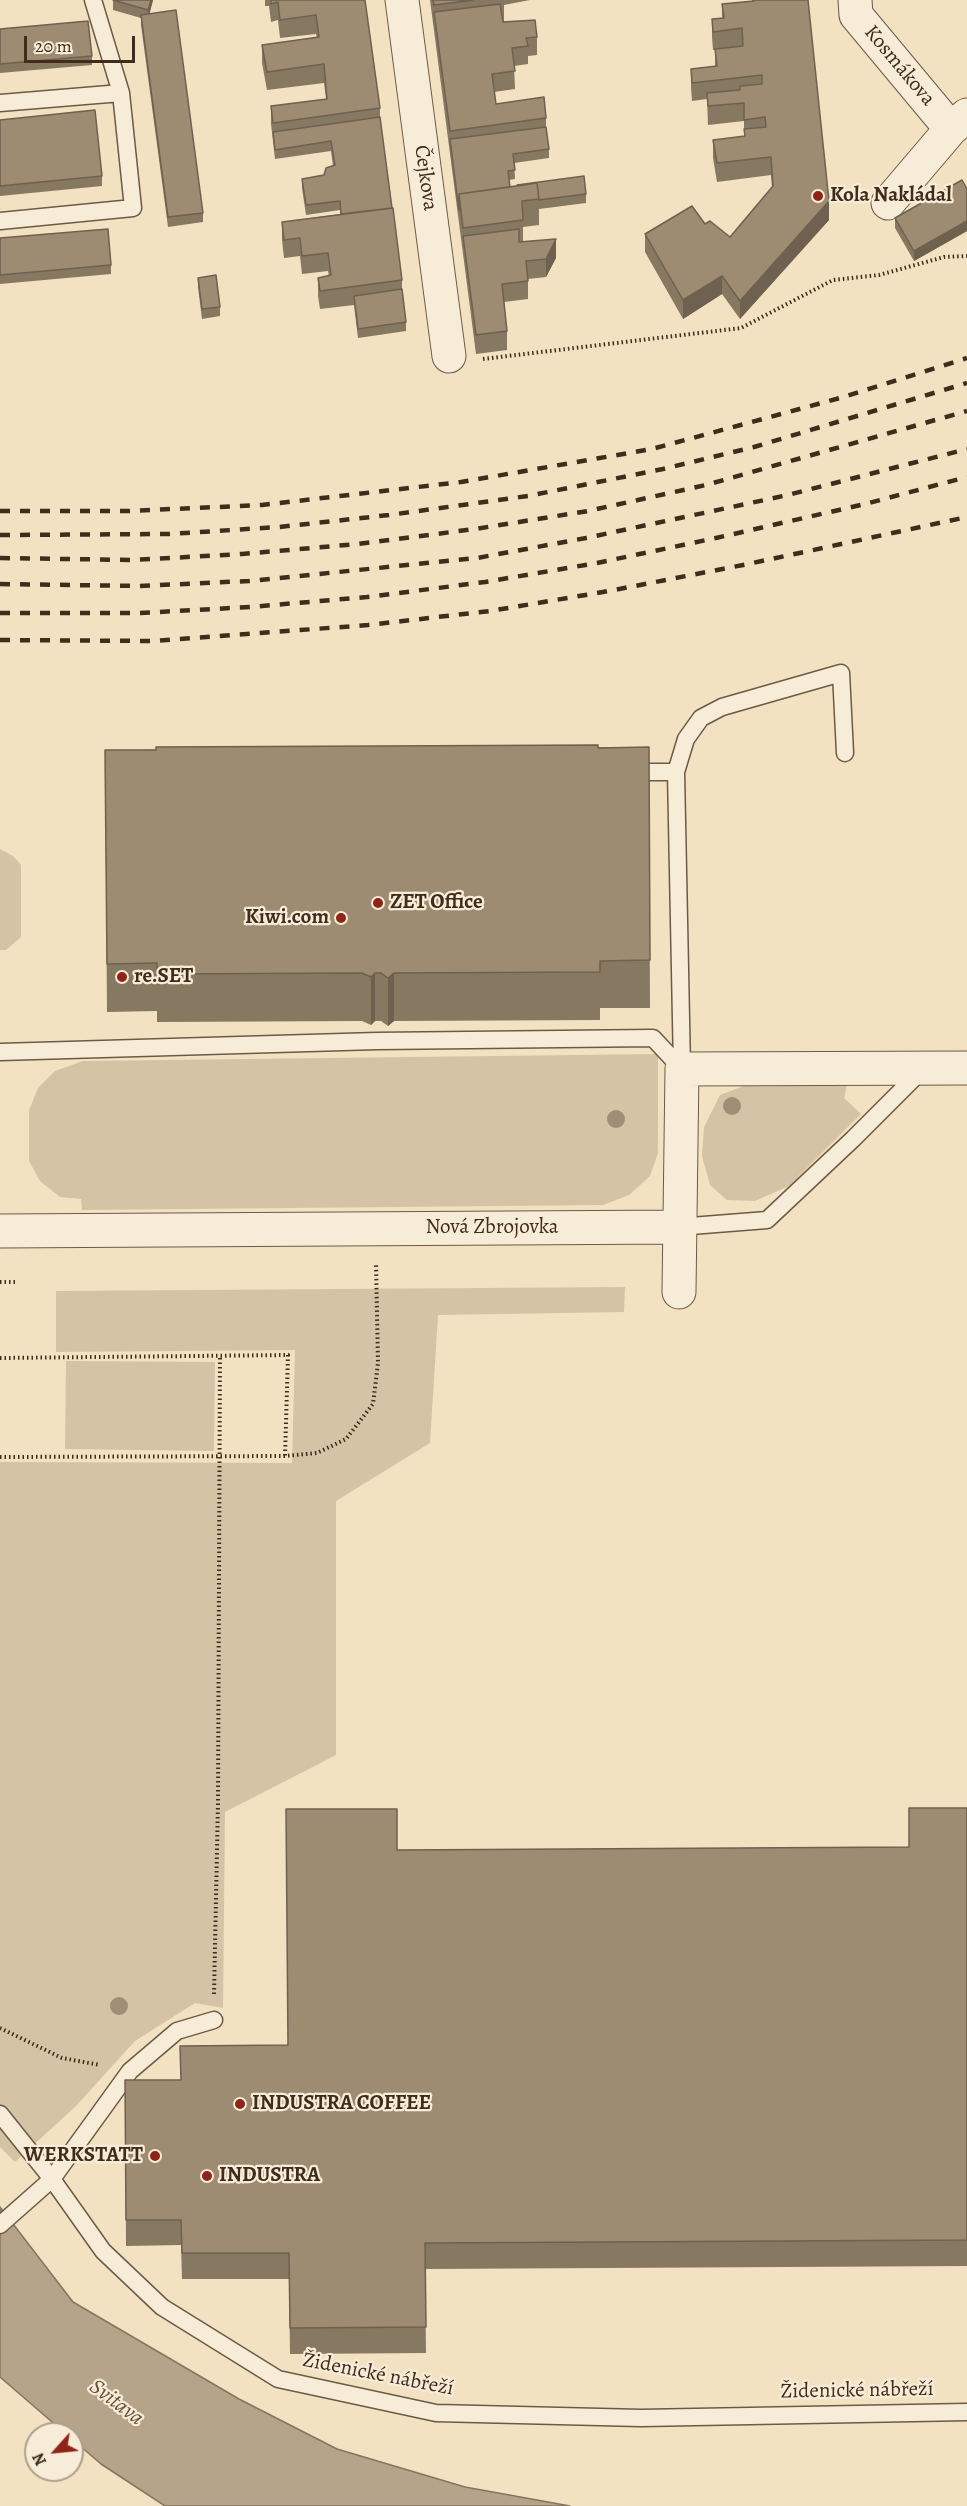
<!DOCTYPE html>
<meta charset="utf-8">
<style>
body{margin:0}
#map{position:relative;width:967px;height:2506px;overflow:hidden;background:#f2e2c1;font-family:Alegreya,serif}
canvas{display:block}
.north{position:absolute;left:24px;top:2422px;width:60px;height:60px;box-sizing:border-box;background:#f7ecd7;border:2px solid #ae9f8d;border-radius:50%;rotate:243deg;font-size:16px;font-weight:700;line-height:24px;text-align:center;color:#402c1d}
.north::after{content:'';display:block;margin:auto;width:21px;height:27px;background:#8f2418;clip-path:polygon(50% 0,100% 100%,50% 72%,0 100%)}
.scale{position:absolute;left:24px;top:36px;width:111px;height:27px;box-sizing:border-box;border:3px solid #402c1d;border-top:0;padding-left:8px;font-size:18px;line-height:21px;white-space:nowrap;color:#402c1d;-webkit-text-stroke:4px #f7ecd7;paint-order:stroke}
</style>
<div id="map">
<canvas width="967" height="2506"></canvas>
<div class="north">N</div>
<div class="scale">20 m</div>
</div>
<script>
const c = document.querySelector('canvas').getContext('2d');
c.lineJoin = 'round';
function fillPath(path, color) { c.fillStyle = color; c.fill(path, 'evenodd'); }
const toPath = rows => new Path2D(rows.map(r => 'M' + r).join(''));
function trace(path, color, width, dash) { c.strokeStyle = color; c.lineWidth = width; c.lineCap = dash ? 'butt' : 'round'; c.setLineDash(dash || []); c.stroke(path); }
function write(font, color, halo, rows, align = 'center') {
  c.font = font + ' Alegreya,serif'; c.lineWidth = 4.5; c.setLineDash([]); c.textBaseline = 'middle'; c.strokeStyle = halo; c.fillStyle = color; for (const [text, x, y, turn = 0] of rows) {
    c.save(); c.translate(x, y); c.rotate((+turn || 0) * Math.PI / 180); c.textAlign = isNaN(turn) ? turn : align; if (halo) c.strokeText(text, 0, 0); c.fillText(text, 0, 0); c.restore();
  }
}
fillPath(toPath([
 [0,849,13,856,21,865,21,937,6,950,0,950],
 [658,1054,658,1153,650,1176,629,1195,603,1205,82,1210,81,1199,60,1197,40,1181,29,1161,29,1110,38,1088,55,1071,83,1061],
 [848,1080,844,1098,861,1114,789,1186,755,1201,727,1200,710,1185,702,1156,704,1127,720,1095,754,1082],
 [625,1287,624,1312,438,1315,430,1443,336,1501,336,1755,225,1812,223,2008,195,2003,135,2041,76,2106,15,2162,0,2147,0,1462,292,1463,295,1350,56,1352,56,1291],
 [66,1361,215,1362,214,1451,65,1449]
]), '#d4c3a5');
const water = toPath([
 [0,2207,73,2302,239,2399,337,2449,465,2487,570,2506,165,2506,101,2464,72,2439,72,2434,66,2434,0,2377,0,2207]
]);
fillPath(water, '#b5a489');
trace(water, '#86745e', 1.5);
const lane = toPath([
 [0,103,121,93,93,0],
 [0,221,133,208,121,93],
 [626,772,676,772,682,1069],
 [676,772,686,739,701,718,722,707,841,673,845,753],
 [0,1052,377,1041,653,1038,682,1069],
 [678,1227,767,1220,853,1139,922,1070],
 [0,2114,52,2179,103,2251,162,2307,278,2379,436,2413,641,2418,967,2412],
 [0,2225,52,2179,130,2071,177,2031,214,2020]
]);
const street = toPath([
 [402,0,449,356],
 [855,0,856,15,951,129],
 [888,203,951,129,967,115],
 [0,1231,678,1227],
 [679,1292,682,1069,967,1068]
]);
trace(lane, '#6c5a46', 19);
trace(street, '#6c5a46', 35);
trace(toPath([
 [483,359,741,328,833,280,879,275,944,257,967,256],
 [0,1282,15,1282],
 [0,1358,288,1355,285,1456],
 [0,1457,285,1456,317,1453,346,1439,373,1404,378,1363,376,1263],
 [214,1994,218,1802,220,1356],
 [0,2028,62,2058,100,2065]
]), '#402c1d', 4, [1.5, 3]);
trace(lane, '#f7ecd7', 16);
trace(street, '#f7ecd7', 33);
trace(toPath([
 [0,511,128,511,262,505,461,482,652,449,840,398,967,358],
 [0,535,169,534,279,527,389,515,528,496,663,469,754,447,967,383],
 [0,558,132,560,242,554,358,544,475,529,588,511,706,485,967,411],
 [0,584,139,586,249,581,477,558,586,538,788,495,967,449],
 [0,613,140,613,250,607,367,597,485,582,597,563,716,538,865,504,967,477],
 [0,640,154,641,368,625,490,611,609,591,748,564,967,517]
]), '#402c1d', 4.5, [10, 10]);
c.fillStyle = '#a18e76';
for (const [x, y] of [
 [732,1106],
 [616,1119],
 [119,2006]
]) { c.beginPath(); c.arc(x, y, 9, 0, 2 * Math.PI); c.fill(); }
fillPath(toPath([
 [113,0,153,0,149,14,203,213,203,222,168,227,141,25,141,18,113,10],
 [265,0,365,0,380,108,380,117,402,280,402,289,406,322,406,331,358,338,354,305,320,309,318,296,318,278,329,276,328,271,302,274,300,256,284,258,282,240,282,222,340,214,340,210,306,215,302,188,302,179,324,175,333,166,331,151,275,159,271,124,271,106,326,99,324,83,267,90,262,63,262,45,317,38,316,34,280,38,278,20,271,22,269,6,265,6],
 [430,0,530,0,504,5,504,22,537,37,537,55,528,56,528,64,514,66,515,89,494,92,496,104,546,118,546,127,549,149,549,158,514,163,515,179,509,180,510,187,586,194,586,203,539,209,539,225,523,227,523,242,556,258,546,277,528,279,528,299,504,302,507,331,507,350,476,354],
 [752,0,808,0,829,220,740,319,722,294,683,319,645,252,645,234,705,224,730,237,772,188,771,175,717,182,713,158,713,140,744,136,744,121,708,125,707,99,692,101,691,87,691,69,715,66,715,50,713,50,712,37,712,19,722,18,722,4,752,1],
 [0,29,92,56,92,65,0,73],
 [0,120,102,176,102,186,0,196],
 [967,189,967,231,914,261,895,228,895,218],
 [0,238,111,265,111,274,0,284],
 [198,278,220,307,220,316,202,319,198,287],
 [649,747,650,1008,600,1008,600,1020,394,1021,388,1026,381,1021,375,1021,371,1025,362,1021,157,1022,157,1011,107,1012,105,750],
 [967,1808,967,2266,425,2269,426,2353,290,2354,289,2279,182,2279,181,2245,126,2246,125,2080,180,2080,287,2045,397,1850,909,1847]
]), '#877862');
fillPath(toPath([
 [151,0,153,0,148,20,148,10],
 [829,201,829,220,740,319,740,301],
 [967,221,967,231,914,261,914,251],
 [556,239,556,258,546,277,546,259],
 [722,276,722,294,683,319,683,300],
 [375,973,375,1021,371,1025,371,977],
 [394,973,394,1021,388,1026,388,978]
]), '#6e6150');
const building = toPath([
 [113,0,151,0,148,10,113,0],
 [271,0,365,0,380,108,273,123,271,106,327,99,324,64,267,72,262,45,319,37,316,15,280,20,278,2,271,4,271,0],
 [433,0,474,0,434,5,433,0],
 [754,0,808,0,829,201,740,301,722,276,683,300,645,234,692,206,705,224,710,221,730,237,773,186,771,157,717,163,713,140,745,136,744,129,766,127,765,117,744,120,744,103,708,106,707,93,740,90,740,86,762,84,762,75,692,83,691,69,717,66,715,49,743,46,742,28,713,32,712,19,724,18,722,4,754,1,754,0],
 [500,4,503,22,535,20,537,37,526,38,528,46,512,48,515,71,492,74,496,104,544,97,546,118,450,131,434,12,500,4],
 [176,10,203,213,168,217,141,15,176,10],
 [88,21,92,56,0,64,0,29,88,21],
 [95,110,102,176,0,186,0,120,95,110],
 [380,117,392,208,341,214,340,201,306,205,302,179,324,175,326,168,335,165,331,141,275,150,273,132,380,117],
 [546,127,549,149,513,154,515,170,508,171,510,187,459,194,459,211,450,139,546,127],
 [584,176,586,194,539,200,537,183,517,186,517,185,584,176],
 [962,180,967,189,967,221,914,251,895,218,962,180],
 [537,183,539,199,522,201,523,220,463,228,459,194,537,183],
 [393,208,402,280,320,291,318,278,331,275,328,253,302,256,300,238,284,240,282,222,393,208],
 [108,229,111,265,0,275,0,238,108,229],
 [519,229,519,242,556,239,546,259,526,261,528,281,502,284,507,331,476,335,463,236,519,229],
 [216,275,220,307,202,309,198,278,216,275],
 [402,289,406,322,358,329,354,296,402,289],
 [598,745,598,748,649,747,650,960,600,961,600,972,394,973,388,978,381,973,375,973,371,977,362,973,157,974,157,963,107,964,105,750,156,750,156,747,598,745],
 [909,1808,967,1808,967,2240,425,2243,426,2327,290,2328,289,2253,182,2253,181,2220,126,2220,125,2080,181,2080,180,2046,288,2045,286,1809,397,1809,397,1850,909,1847,909,1808]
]);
fillPath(building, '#9d8b72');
trace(building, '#6e6150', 1.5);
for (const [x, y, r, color] of [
 [818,196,6,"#8f2418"],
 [378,903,6,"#8f2418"],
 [341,918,6,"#8f2418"],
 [122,977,6,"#8f2418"],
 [240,2104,6,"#8f2418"],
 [155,2156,6,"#8f2418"],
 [207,2176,6,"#8f2418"]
]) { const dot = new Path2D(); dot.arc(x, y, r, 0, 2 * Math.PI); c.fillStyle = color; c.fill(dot); trace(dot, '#f7ecd7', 2); }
write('21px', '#402c1d', '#f7ecd7', [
 ["Kosmákova",899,66,50],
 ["Čejkova",425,178,82],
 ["Nová Zbrojovka",492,1228],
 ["Židenické nábřeží",378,2375,11],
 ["Židenické nábřeží",857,2391,-1]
]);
write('bold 21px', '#402c1d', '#f7ecd7', [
 ["Kola Nakládal",830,196],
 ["ZET Office",390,903],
 ["Kiwi.com",329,918,"right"],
 ["re.SET",134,977],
 ["INDUSTRA COFFEE",252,2104],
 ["WERKSTATT",143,2156,"right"],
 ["INDUSTRA",219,2176]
], 'left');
write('italic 22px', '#63503d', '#f7ecd7', [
 ["Svitava",116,2403,37]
]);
</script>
